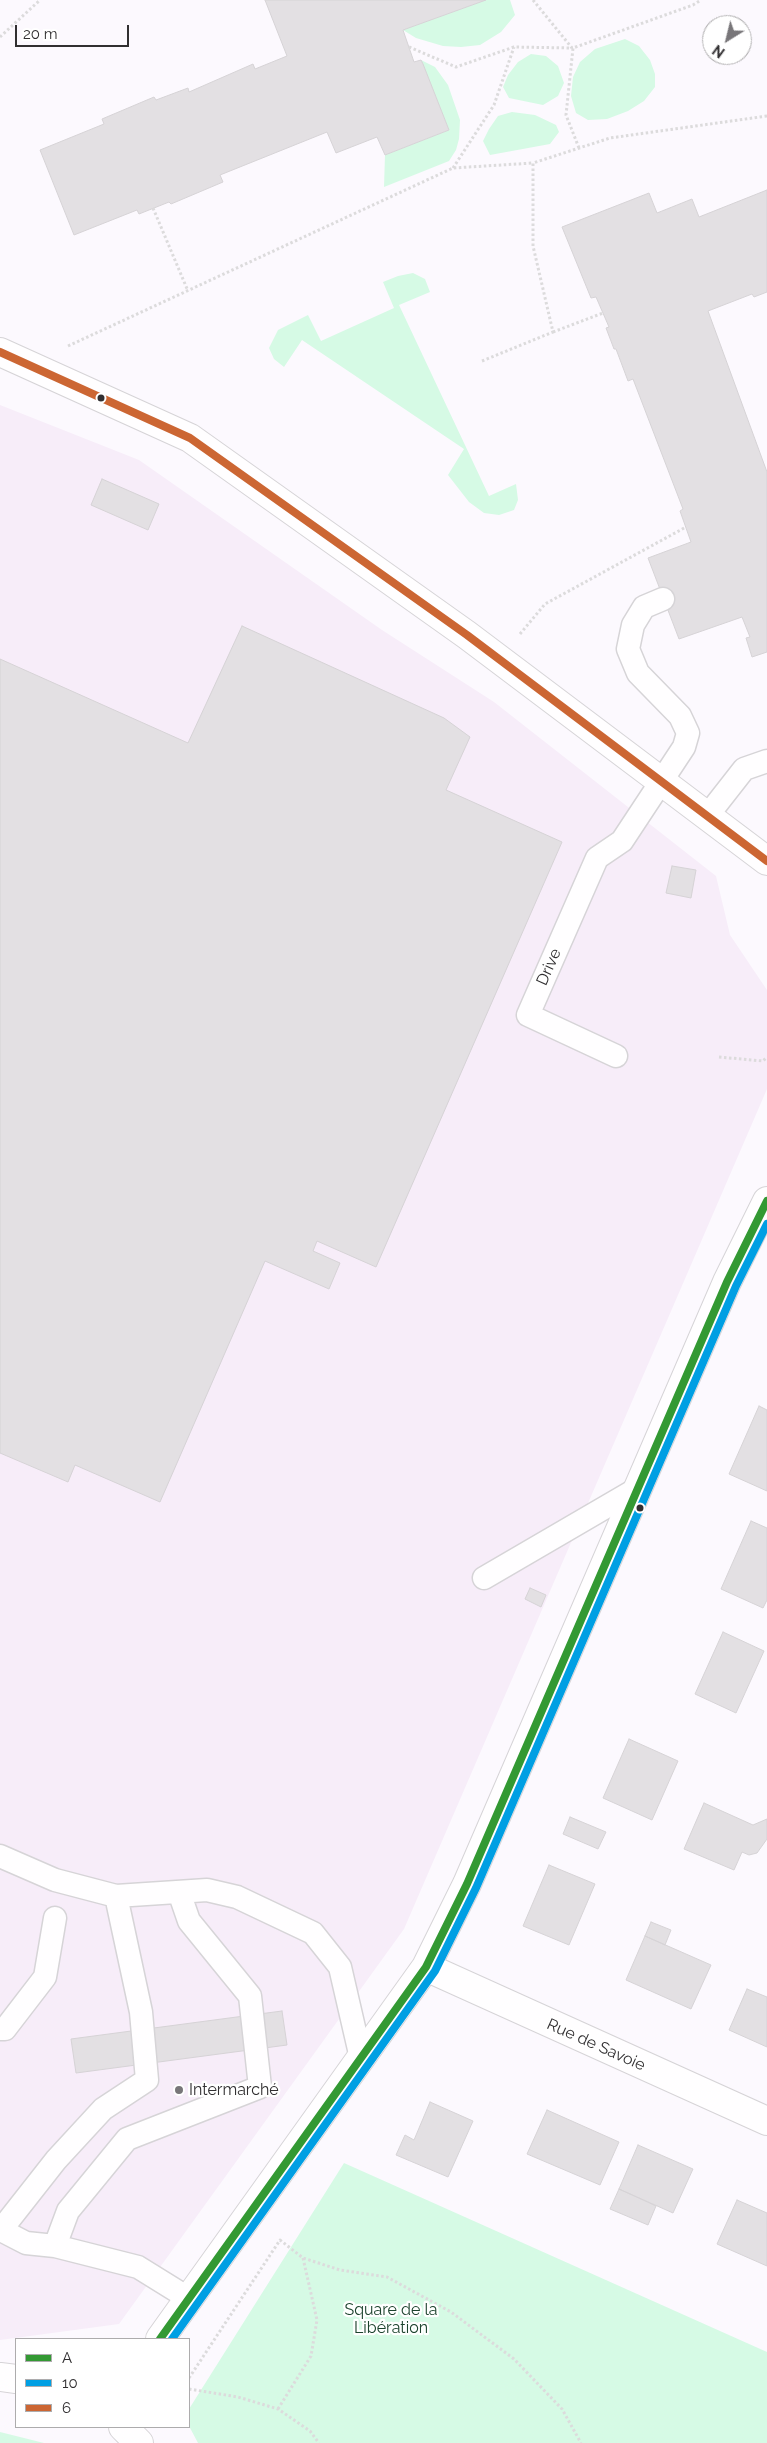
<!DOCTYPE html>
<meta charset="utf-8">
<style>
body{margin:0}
#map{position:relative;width:767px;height:2443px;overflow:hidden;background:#fcf9fe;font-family:Raleway,sans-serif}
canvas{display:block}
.legend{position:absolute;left:15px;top:2338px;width:175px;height:90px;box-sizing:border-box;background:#fff;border:1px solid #adacad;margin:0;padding:6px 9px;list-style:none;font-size:15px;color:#312f31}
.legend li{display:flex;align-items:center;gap:10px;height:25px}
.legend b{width:25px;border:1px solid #adacad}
.north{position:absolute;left:702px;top:15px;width:50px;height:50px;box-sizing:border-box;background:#fff;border:1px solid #adacad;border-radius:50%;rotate:216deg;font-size:14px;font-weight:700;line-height:20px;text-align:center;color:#312f31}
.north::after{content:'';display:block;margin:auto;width:18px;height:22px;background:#787679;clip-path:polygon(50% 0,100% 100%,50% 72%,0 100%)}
.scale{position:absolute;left:15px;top:25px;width:114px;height:22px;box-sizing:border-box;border:2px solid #312f31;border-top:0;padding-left:6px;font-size:15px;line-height:18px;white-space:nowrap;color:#312f31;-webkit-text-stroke:4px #fff;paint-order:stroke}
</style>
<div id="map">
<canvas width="767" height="2443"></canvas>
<ul class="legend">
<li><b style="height:6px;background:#393"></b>A</li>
<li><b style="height:6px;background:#009fe3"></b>10</li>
<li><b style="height:6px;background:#c63"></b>6</li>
</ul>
<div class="north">N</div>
<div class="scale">20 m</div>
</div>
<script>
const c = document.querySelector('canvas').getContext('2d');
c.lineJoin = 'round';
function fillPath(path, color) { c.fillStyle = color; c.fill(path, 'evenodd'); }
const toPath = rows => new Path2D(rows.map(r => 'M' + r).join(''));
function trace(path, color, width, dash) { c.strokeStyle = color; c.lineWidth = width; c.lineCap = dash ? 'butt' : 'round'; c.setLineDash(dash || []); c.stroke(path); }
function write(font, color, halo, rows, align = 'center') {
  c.font = font + ' Raleway,sans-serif'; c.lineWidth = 4.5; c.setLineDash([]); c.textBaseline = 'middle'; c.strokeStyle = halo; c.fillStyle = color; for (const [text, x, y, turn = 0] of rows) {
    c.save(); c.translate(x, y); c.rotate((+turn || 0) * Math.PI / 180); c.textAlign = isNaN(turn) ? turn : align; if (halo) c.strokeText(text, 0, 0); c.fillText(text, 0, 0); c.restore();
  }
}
fillPath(toPath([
 [0,405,139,460,382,630,494,702,716,876,730,935,767,990,767,1089,404,1929,119,2324,0,2340]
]), '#f7edf9');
fillPath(toPath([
 [486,0,510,0,515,15,501,32,480,45,461,47,443,46,416,38,403,30],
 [625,39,639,46,650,60,655,74,655,87,644,101,628,111,607,119,588,120,576,113,571,96,573,77,580,62,595,49],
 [531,54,546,56,558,66,564,83,558,96,543,105,509,98,503,87,508,75,518,62],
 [421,60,435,67,448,85,460,120,459,139,456,150,449,161,384,187,385,155,449,130],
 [512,112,535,115,556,125,559,132,550,144,490,155,483,141,489,129,498,116],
 [413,273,425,279,430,292,399,305,489,496,516,484,518,500,514,510,499,515,484,513,469,502,448,475,464,449,302,340,284,367,274,359,269,348,278,330,308,315,321,341,394,308,383,282,398,276],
 [344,2163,767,2352,767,2443,198,2443,189,2426,189,2409],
 [0,2432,44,2443,0,2443]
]), '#d6fae5');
const building = toPath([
 [265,0,486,0,403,30,414,62,421,60,423,64,449,130,385,155,377,137,336,153,327,132,220,175,223,182,171,204,169,202,139,214,137,210,74,235,40,150,104,124,102,119,154,97,156,100,188,88,189,92,253,64,255,69,287,56,265,0],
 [767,190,767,292,754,297,752,294,708,311,767,472,767,652,752,657,746,638,750,637,742,617,679,639,648,558,691,542,680,511,683,509,633,379,628,381,616,349,614,349,606,328,609,327,596,297,591,298,562,227,649,193,657,213,692,199,699,217,767,190],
 [102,479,159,504,148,530,91,505,102,479],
 [242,626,444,718,470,737,446,790,562,842,376,1267,317,1241,313,1251,340,1263,329,1289,265,1261,160,1502,75,1465,68,1482,0,1453,0,659,188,743,242,626],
 [672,866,696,870,691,898,666,893,672,866],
 [759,1406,767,1410,767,1491,729,1474,759,1406],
 [751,1521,767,1528,767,1600,763,1608,721,1589,751,1521],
 [530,1588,546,1595,541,1607,525,1599,530,1588],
 [723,1632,764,1651,736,1713,695,1694,723,1632],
 [629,1739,678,1761,652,1820,603,1798,629,1739],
 [704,1803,753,1825,767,1819,767,1839,757,1853,749,1855,742,1852,734,1870,684,1849,704,1803],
 [570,1817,606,1832,598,1849,563,1834,570,1817],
 [549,1865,595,1884,569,1945,523,1926,549,1865],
 [651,1922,671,1930,665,1945,645,1936,651,1922],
 [645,1936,711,1965,691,2009,626,1980,645,1936],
 [747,1989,767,1997,767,2047,729,2030,747,1989],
 [282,2011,287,2045,76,2073,71,2039,282,2011],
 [430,2102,473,2121,448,2177,396,2155,405,2135,414,2140,430,2102],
 [547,2110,619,2142,600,2185,527,2154,547,2110],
 [638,2145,693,2169,673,2213,619,2189,638,2145],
 [619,2189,656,2206,648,2225,610,2209,619,2189],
 [737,2200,767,2213,767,2266,717,2244,737,2200]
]);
fillPath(building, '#e3e0e3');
trace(building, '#d6d3d6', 1);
const lane = toPath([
 [708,815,744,769,767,761],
 [616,1056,528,1015,597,858,622,841,684,747,688,733,680,716,638,673,628,649,633,625,644,607,663,599],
 [484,1578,635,1490],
 [0,1856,55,1880,116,1896,207,1890,237,1897,313,1933,340,1967,361,2058],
 [116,1896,141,2012,147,2080,103,2109,56,2160,1,2230,26,2243,55,2246,138,2267,188,2298],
 [0,2029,5,2029,45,1977,55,1918],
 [55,2246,68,2211,127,2139,260,2087,250,1996,189,1921,179,1892]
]);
const street = toPath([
 [0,352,190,438,467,635,767,861],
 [426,1967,767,2121],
 [160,2339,426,1967,467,1884,727,1282,767,1201]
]);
const secondary = toPath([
 [0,2377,16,2379],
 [123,2427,139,2443]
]);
trace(lane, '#d6d4d7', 25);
trace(street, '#d6d4d7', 30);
trace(secondary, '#d6d4d7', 30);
trace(toPath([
 [533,0,572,48],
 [0,37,40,0],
 [409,47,456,67,514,47,573,48],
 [579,148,566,115,573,48,693,5,701,0],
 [453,168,494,105,514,47],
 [153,208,188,291],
 [553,332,603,313],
 [68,346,453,168,533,163],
 [482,361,553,332,533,246,533,163,610,138,767,116],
 [520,634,545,604,686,527],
 [719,1057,763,1061,767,1057],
 [189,2378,280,2240,303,2258,340,2270,387,2277,451,2312,514,2359,562,2409,581,2443],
 [189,2389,238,2397,278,2409,310,2431,319,2443],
 [278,2409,311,2356,317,2320,303,2258]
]), '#dcdbdc', 3, [2.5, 2.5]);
trace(lane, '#fffeff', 22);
trace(street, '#fffeff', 28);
trace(secondary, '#fffeff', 28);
trace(toPath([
 [160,2339,426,1967,467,1884,727,1282,767,1201]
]), '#393', 8);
trace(toPath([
 [172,2339,435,1971,476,1888,736,1286,767,1224]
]), '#009fe3', 8);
trace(toPath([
 [0,352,190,438,467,635,767,861]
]), '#c63', 8);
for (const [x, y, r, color] of [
 [101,398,4.5,"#312f31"],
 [640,1508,4.5,"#312f31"],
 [179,2090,5,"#787679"]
]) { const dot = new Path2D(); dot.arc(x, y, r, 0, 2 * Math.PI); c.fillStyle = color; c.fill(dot); trace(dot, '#fff', 2); }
write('16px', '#312f31', '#fff', [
 ["Drive",549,967,-66],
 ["Rue de Savoie",596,2045,24]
]);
write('16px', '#312f31', '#fff', [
 ["Intermarché",189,2090]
], 'left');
write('16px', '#1c432d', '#fff', [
 ["Square de la",391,2310],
 ["Libération",391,2328]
]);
</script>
